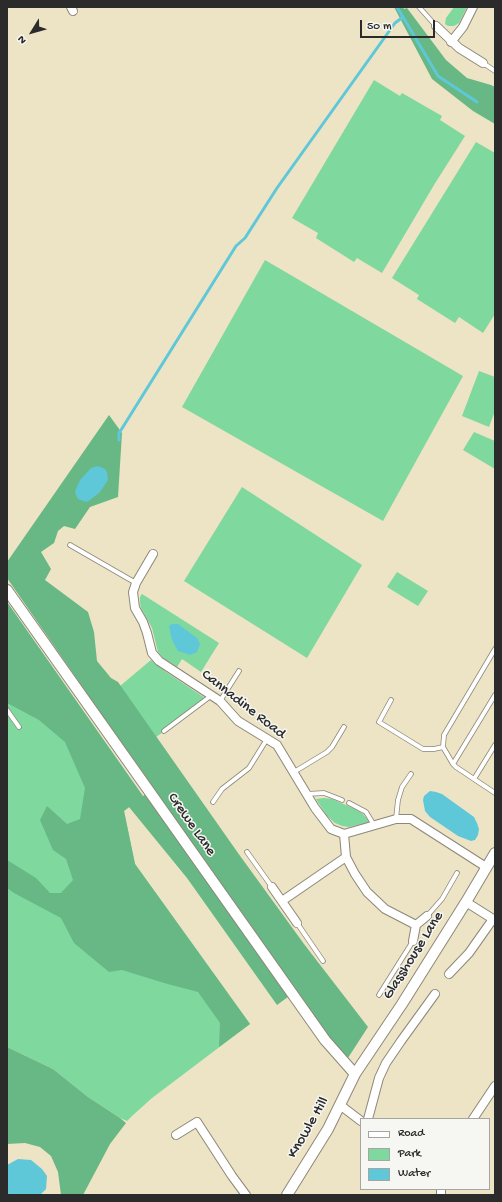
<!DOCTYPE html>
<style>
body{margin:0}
#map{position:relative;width:502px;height:1202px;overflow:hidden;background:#ede3c5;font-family:"Gochi Hand",sans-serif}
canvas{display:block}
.frame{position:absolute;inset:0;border:8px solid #2b2b2b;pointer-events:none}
.legend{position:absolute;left:360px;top:1118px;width:130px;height:72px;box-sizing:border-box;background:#f6f6f2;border:1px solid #a5a5a2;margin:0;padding:5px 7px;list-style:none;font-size:12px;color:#2b2b2b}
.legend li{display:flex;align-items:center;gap:8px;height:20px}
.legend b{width:20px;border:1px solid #a5a5a2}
.north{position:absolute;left:12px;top:12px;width:40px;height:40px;-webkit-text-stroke:3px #f6f6f2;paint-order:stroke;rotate:233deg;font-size:11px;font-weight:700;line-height:16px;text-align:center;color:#2b2b2b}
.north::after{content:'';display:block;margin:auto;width:14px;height:18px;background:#2b2b2b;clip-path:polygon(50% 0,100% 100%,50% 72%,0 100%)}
.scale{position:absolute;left:360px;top:20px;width:75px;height:18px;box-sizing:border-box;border:2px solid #2b2b2b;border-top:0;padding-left:5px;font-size:12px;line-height:14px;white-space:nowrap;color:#2b2b2b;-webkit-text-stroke:3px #f6f6f2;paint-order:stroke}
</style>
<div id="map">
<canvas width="502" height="1202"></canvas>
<div class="frame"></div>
<ul class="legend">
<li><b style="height:5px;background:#fff"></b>Road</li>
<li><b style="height:11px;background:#7fd89e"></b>Park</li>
<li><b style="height:11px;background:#5ec8d8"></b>Water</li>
</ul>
<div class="north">N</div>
<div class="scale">50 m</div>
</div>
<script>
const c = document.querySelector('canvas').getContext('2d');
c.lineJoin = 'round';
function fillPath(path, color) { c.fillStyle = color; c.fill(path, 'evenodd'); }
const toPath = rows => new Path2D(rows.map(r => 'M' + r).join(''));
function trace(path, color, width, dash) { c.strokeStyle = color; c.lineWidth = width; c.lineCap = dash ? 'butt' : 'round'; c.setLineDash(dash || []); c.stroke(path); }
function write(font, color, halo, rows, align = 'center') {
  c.font = font + ' "Gochi Hand",sans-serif'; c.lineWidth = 3; c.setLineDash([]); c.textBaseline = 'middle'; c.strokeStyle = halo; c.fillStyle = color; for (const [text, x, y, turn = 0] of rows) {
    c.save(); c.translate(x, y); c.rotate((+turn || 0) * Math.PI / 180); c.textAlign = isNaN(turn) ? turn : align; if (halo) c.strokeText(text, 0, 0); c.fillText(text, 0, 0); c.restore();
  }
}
fillPath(toPath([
 [454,7,467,7,459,23,454,26,448,26,445,24,446,18],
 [374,80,400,96,402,93,442,116,440,120,465,136,434,185,382,273,357,258,354,262,316,238,318,233,292,218],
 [476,142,495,153,495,314,483,333,459,317,455,323,417,299,419,295,392,278],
 [265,260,463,376,383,521,182,407],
 [479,371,495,377,495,411,489,427,462,416],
 [474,432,495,441,495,469,463,450],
 [242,487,362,565,307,658,184,581],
 [397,572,428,591,418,606,387,587],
 [142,594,219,643,201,672,182,659,177,667,162,657,158,652,152,628,141,608,140,603,140,597],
 [7,602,143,797,124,811,135,864,250,1024,152,1098,132,1116,127,1121,120,1118,88,1097,53,1069,7,1047],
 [151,660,166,672,208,700,156,737,120,686],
 [324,798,332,799,355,809,363,814,370,822,349,827,342,826,335,823,327,816,316,799]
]), '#7fd89e');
fillPath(toPath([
 [394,7,403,7,404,9,407,8,446,60,467,78,491,85,495,87,495,124,473,111,432,79],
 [109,415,122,433,118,497,90,507,75,529,64,526,58,531,54,543,41,552,51,569,45,580,88,612,94,632,97,661,111,678,118,682,238,853,304,944,368,1027,346,1061,292,994,277,1005,187,878,129,807,124,811,135,864,250,1024,219,1047,220,1023,198,992,164,983,122,970,109,972,74,943,61,918,14,893,7,888,7,860,36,878,50,893,61,893,73,880,66,859,53,850,40,820,47,806,67,824,80,819,85,788,65,742,39,720,7,703,7,602,143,796,149,792,82,695,86,692,7,578,7,562],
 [7,1047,53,1069,88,1097,120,1118,126,1123,110,1144,83,1195,61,1195,58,1172,51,1156,40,1147,25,1143,7,1144]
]), '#67b885');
fillPath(toPath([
 [98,466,105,469,107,472,108,480,100,492,90,500,86,502,78,499,76,495,75,491,80,480,91,468],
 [172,624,178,624,197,638,200,644,197,652,190,655,178,651,172,640,169,626],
 [430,791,436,792,442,794,474,817,477,823,479,829,478,835,475,840,471,841,458,836,430,817,425,811,423,800,424,796],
 [18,1159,31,1160,42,1169,47,1176,46,1189,40,1195,10,1195,7,1193,7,1165]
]), '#5ec8d8');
trace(toPath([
 [397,7,438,76,477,102],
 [119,440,119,433,121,430,236,246,245,238,277,188,395,23,403,17]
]), '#5ec8d8', 3);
const service = toPath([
 [419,7,436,26],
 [483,63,495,71],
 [70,545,136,583],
 [495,649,444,735,443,747,453,764,456,767,495,793],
 [391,700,379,722,423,749,434,749,443,747],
 [220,701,239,671],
 [7,710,19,727],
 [164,731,212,695],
 [453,764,495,695],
 [294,772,327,752,332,747,344,727],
 [474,779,495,745],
 [307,794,324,793,342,800],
 [213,802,222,789,249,768,267,739],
 [349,803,366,812,374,825],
 [396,819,398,800,402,787,411,774],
 [247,852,272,887],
 [427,916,442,899,457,873],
 [297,923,323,961],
 [379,995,413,941]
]);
const minor = toPath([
 [71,7,73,11],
 [436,26,459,48,483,63],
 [451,42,463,27,473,7],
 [153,554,136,583,133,592,135,608,143,622,147,633,152,653,159,661,220,701,238,721,277,745,315,808,331,829,344,834,396,819,411,819,486,867],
 [344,834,346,857,355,874,367,892,385,909,416,925,413,941],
 [272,887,297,923],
 [282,901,346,857],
 [416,925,427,916],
 [449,974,469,953,493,919,466,902],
 [340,1105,361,1121],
 [368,1119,379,1078,386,1063,401,1041,435,994],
 [473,1119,495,1086],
 [176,1135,197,1122,232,1176,246,1195],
 [441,1195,441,1189]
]);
const tertiary = toPath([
 [7,590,325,1040,355,1074],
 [287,1195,328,1129,355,1074,402,1004,466,902,495,853]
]);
trace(service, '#8c8778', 5.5);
trace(minor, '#8c8778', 10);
trace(tertiary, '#8c8778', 12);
trace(service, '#fff', 4);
trace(minor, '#fff', 8);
trace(tertiary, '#fff', 10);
write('15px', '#2b2b2b', '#f6f6f2', [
 ["Cannadine Road",243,705,38],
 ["Crewe Lane",191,825,55],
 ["Glasshouse Lane",414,956,-58],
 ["Knowle Hill",309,1128,-60]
]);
</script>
